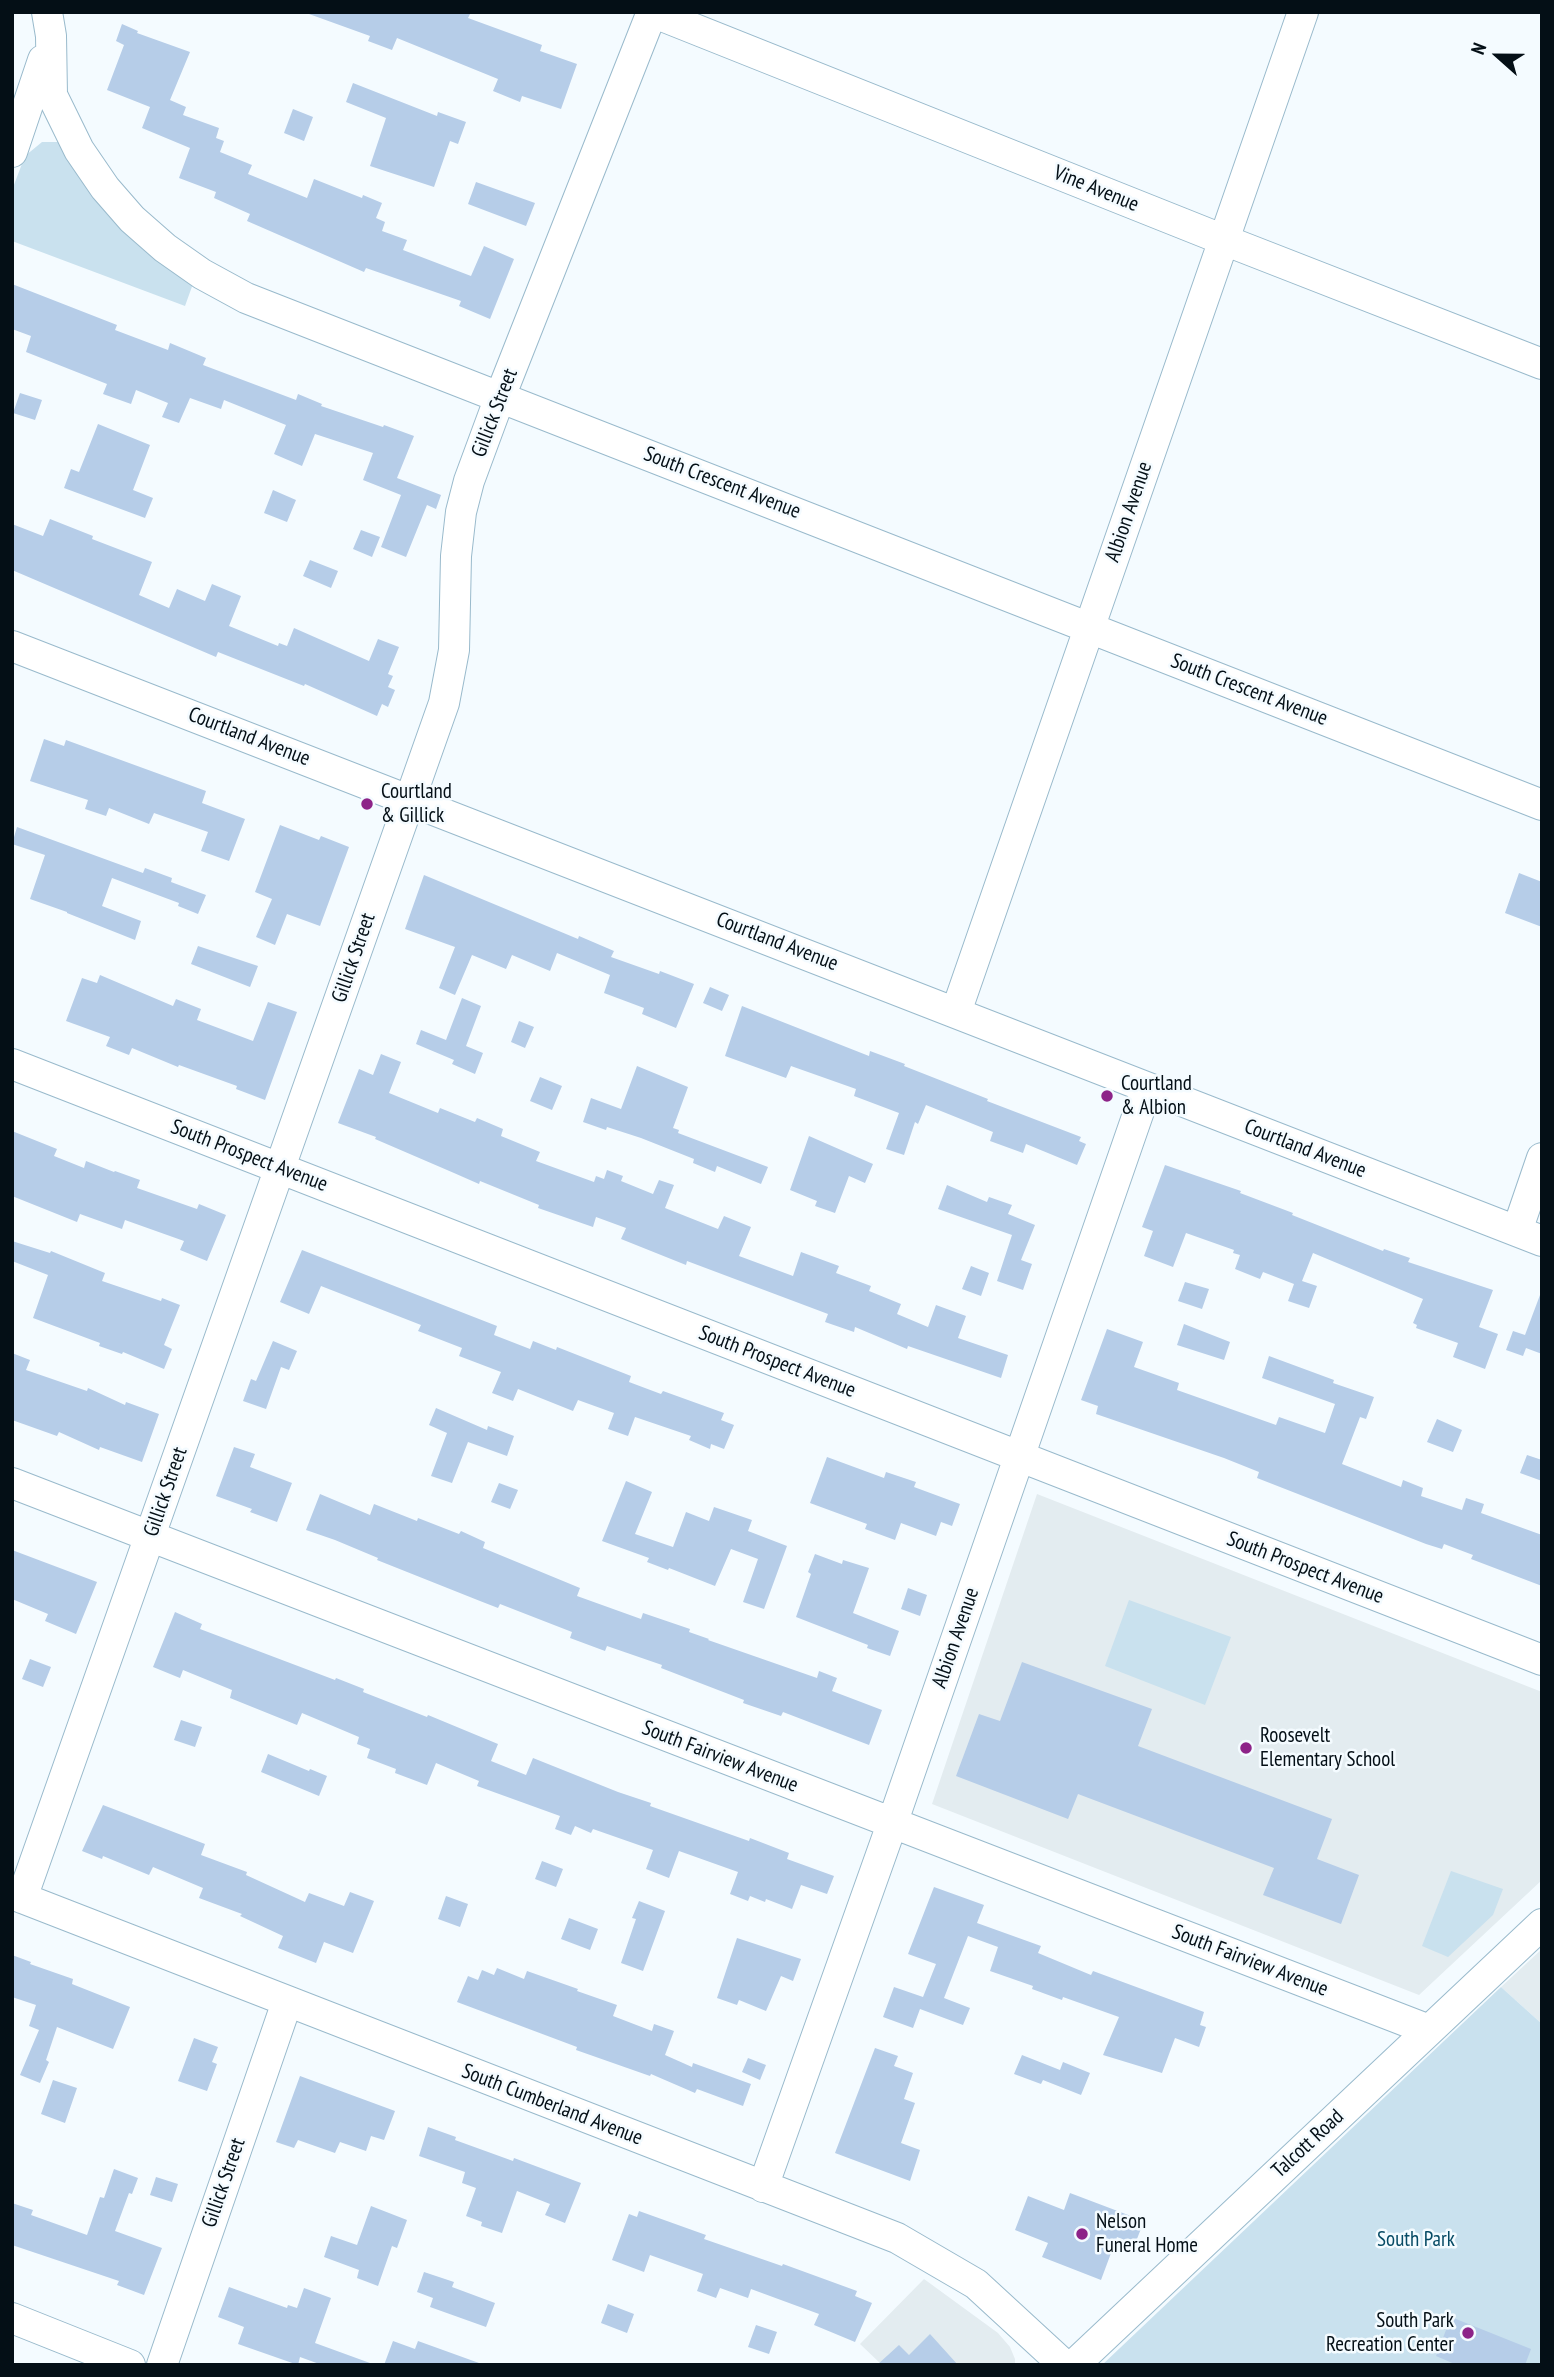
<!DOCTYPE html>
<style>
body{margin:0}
#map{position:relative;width:1554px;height:2377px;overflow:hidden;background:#f4fbff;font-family:"PT Sans Narrow",sans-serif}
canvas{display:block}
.frame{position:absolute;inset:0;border:14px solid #040f16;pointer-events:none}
.north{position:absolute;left:1463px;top:21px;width:70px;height:70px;-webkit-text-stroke:5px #f4fbff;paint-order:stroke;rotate:291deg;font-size:19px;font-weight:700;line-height:28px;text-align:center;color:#040f16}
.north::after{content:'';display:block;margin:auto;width:24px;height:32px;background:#040f16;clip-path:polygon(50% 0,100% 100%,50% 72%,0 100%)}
</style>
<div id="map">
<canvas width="1554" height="2377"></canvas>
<div class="frame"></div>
<div class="north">N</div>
</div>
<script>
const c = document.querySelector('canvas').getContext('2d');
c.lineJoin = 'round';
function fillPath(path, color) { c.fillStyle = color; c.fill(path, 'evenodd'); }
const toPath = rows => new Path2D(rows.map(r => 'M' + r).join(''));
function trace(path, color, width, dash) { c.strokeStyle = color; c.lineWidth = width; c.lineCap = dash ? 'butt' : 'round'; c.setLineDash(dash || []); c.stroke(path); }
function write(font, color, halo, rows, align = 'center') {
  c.font = font + ' "PT Sans Narrow",sans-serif'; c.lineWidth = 5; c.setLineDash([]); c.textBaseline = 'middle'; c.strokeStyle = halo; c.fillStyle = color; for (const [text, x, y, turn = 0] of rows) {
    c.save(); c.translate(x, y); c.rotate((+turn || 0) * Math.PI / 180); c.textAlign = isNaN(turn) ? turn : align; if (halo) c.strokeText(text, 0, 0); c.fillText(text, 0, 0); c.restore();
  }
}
fillPath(toPath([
 [1037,1494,1542,1692,1542,1880,1419,1995,932,1804],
 [1542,1949,1542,2024,1501,1987],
 [924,2279,998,2333,1010,2347,1015,2359,1015,2365,882,2365,860,2344]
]), '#e3ecf0');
fillPath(toPath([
 [42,142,59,142,194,281,185,306,12,241,12,190,25,156],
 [1129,1600,1231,1637,1205,1705,1105,1666],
 [1451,1871,1503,1889,1493,1915,1448,1957,1422,1946],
 [1501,1987,1542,2024,1542,2365,1102,2365]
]), '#c9e1ee');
fillPath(toPath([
 [309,12,471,12,468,18,542,45,540,51,577,64,561,109,522,96,520,102,493,91,498,79,397,38,392,50,368,41,370,36,309,14],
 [122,24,138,31,137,33,190,52,170,100,186,107,183,115,219,128,216,138,224,141,220,152,252,165,248,174,307,198,314,179,362,198,363,195,382,203,376,218,385,222,382,231,407,240,403,250,471,276,484,246,514,259,490,319,459,306,461,301,366,268,364,272,247,221,250,214,214,198,216,192,179,178,190,148,142,128,150,107,107,90,124,45,116,41],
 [353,83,437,116,438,112,466,122,458,144,450,141,434,187,370,166,386,118,346,102],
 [293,109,313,117,304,141,284,133],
 [476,182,535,203,526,226,468,204],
 [12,284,117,325,115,330,168,350,170,343,206,358,203,365,296,400,298,394,322,404,321,406,383,427,384,425,414,436,397,478,441,495,436,509,427,505,406,557,381,547,401,495,363,480,373,453,315,434,302,466,274,454,286,425,224,400,221,409,190,398,179,423,162,417,168,403,136,390,131,404,103,394,107,384,26,352,31,336,12,329],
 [20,393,42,400,35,420,13,413],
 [98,424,150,445,133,490,153,498,145,518,64,488,71,469,79,472],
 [273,490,296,500,287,522,264,513],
 [50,519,93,536,92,539,152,562,139,595,169,608,177,589,205,601,212,584,241,596,229,626,278,646,279,643,287,646,294,628,369,661,378,639,399,647,388,674,393,676,388,687,395,690,388,707,382,704,377,716,305,684,304,686,218,652,216,657,12,570,12,524,43,536],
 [361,530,380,537,372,557,353,549],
 [310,560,338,571,331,588,303,576],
 [44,739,64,746,66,740,206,791,202,803,245,819,229,861,201,851,208,832,154,813,149,824,109,808,106,816,85,809,88,800,30,781],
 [280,825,319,840,321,836,349,847,320,926,287,914,275,945,256,937,272,899,255,892],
 [17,827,143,873,145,868,172,878,171,882,206,895,198,914,178,906,179,903,112,878,102,906,141,921,135,940,67,913,67,912,30,899,45,855,12,844],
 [1519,873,1542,882,1542,927,1505,913],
 [424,875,578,939,579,936,614,951,611,957,659,974,660,971,694,984,676,1028,642,1014,644,1008,604,993,610,975,557,953,550,971,512,955,506,969,472,955,455,995,439,988,455,947,405,929],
 [198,946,258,966,250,987,191,964],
 [100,975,173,1006,176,999,201,1009,197,1020,253,1041,268,1002,297,1012,265,1100,236,1089,237,1086,179,1065,178,1067,132,1048,129,1055,106,1046,110,1037,66,1021,82,978,97,983],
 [710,987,729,995,722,1011,703,1003],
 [462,998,481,1006,466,1046,483,1053,475,1074,452,1064,454,1060,416,1044,421,1030,446,1040],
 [742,1006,869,1056,870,1051,905,1064,904,1066,988,1099,987,1101,1081,1137,1079,1141,1086,1144,1077,1165,1026,1144,1023,1153,990,1141,993,1132,926,1105,918,1124,915,1122,904,1155,886,1149,899,1113,854,1096,856,1089,791,1066,786,1078,725,1056],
 [519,1021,534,1027,525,1048,511,1042],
 [381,1054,401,1062,389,1093,438,1113,440,1108,475,1122,477,1118,503,1129,501,1136,540,1152,536,1161,594,1182,596,1176,604,1179,607,1170,623,1176,621,1181,653,1194,659,1180,674,1185,665,1208,718,1229,724,1216,751,1227,739,1256,793,1276,801,1252,839,1266,836,1273,871,1286,869,1291,901,1304,897,1314,928,1327,936,1305,966,1316,958,1338,1008,1355,1001,1378,908,1346,907,1349,855,1327,854,1332,825,1322,828,1314,687,1261,686,1265,621,1239,626,1228,596,1217,593,1227,538,1208,539,1205,480,1181,479,1184,454,1173,375,1139,376,1137,338,1123,359,1069,373,1075],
 [637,1066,688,1087,673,1128,679,1130,678,1133,768,1167,761,1184,717,1166,715,1172,693,1163,694,1159,641,1138,607,1127,606,1130,583,1122,591,1098,621,1109],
 [540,1077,562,1086,552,1110,530,1101],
 [12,1131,57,1149,54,1156,84,1168,86,1161,114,1172,115,1171,140,1180,137,1188,197,1209,199,1204,226,1215,207,1261,180,1250,184,1241,125,1220,122,1229,80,1214,77,1222,12,1196],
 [809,1136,873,1164,865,1183,849,1176,835,1213,815,1206,817,1201,790,1190],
 [1165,1165,1241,1191,1240,1193,1293,1213,1292,1215,1383,1251,1384,1249,1410,1258,1408,1262,1493,1290,1479,1327,1498,1334,1485,1369,1453,1357,1458,1343,1416,1328,1417,1325,1413,1323,1423,1299,1313,1253,1302,1281,1317,1286,1309,1308,1288,1301,1294,1284,1263,1272,1260,1279,1235,1269,1240,1255,1233,1253,1234,1250,1186,1233,1173,1267,1144,1256,1153,1231,1142,1227],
 [947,1185,987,1202,989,1197,1012,1205,1008,1214,1035,1225,1021,1260,1032,1264,1023,1290,997,1281,1012,1235,938,1209],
 [12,1241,50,1253,51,1251,105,1273,102,1281,161,1301,162,1298,180,1305,164,1345,172,1349,164,1369,123,1352,122,1354,99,1346,100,1343,33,1318,48,1275,12,1261],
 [302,1250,497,1326,494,1335,530,1349,533,1341,556,1350,557,1347,631,1376,629,1382,661,1394,663,1391,724,1413,721,1420,734,1425,724,1449,711,1444,710,1449,689,1440,691,1436,635,1417,628,1436,608,1429,614,1413,578,1400,573,1411,518,1389,513,1401,492,1393,501,1372,459,1356,462,1348,418,1331,421,1325,321,1286,309,1314,280,1302],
 [971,1266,989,1273,981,1296,962,1289],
 [1185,1282,1209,1289,1202,1309,1178,1301],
 [1540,1295,1542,1295,1542,1354,1526,1348,1523,1356,1506,1350,1513,1331,1525,1335],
 [1184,1324,1230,1342,1224,1360,1177,1345],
 [1107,1329,1143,1342,1134,1367,1179,1383,1177,1390,1276,1425,1279,1417,1325,1433,1335,1404,1262,1378,1269,1356,1334,1380,1333,1383,1374,1397,1366,1419,1360,1417,1342,1464,1401,1487,1403,1480,1423,1488,1421,1496,1462,1510,1466,1498,1484,1504,1481,1513,1542,1535,1542,1586,1471,1559,1473,1555,1444,1544,1442,1549,1426,1544,1257,1478,1259,1472,1224,1458,1096,1414,1098,1406,1081,1400],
 [273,1341,297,1351,289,1370,281,1367,266,1409,243,1401,251,1379,256,1381],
 [12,1353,30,1360,26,1370,87,1391,88,1388,125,1405,126,1402,159,1414,142,1462,100,1447,99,1450,59,1432,57,1436,12,1420],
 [436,1408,487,1430,488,1426,514,1436,507,1456,468,1442,452,1483,431,1476,447,1433,429,1425],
 [1437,1419,1462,1430,1453,1452,1427,1442],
 [234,1447,255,1454,250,1467,292,1483,277,1522,250,1512,252,1509,216,1496],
 [1527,1455,1542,1460,1542,1481,1520,1473],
 [827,1457,884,1478,886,1472,916,1482,914,1487,960,1504,952,1526,941,1522,936,1536,901,1523,895,1540,865,1529,867,1524,810,1503],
 [626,1481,652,1492,635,1534,673,1547,686,1512,709,1521,714,1507,752,1520,748,1531,787,1546,764,1609,743,1602,758,1559,731,1549,715,1586,669,1568,668,1570,647,1562,649,1558,602,1541],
 [499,1483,518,1490,510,1509,491,1502],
 [320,1494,370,1515,374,1504,417,1521,418,1518,459,1534,461,1531,485,1542,483,1548,580,1588,577,1596,641,1619,643,1613,690,1629,689,1632,709,1639,708,1640,817,1678,819,1671,837,1678,832,1691,882,1710,869,1745,783,1712,781,1716,743,1703,744,1700,661,1668,662,1665,607,1646,605,1651,570,1638,572,1632,500,1604,498,1608,480,1601,377,1560,378,1558,335,1540,306,1530],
 [12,1550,97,1582,76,1634,45,1621,48,1614,12,1599],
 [815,1554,842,1564,843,1560,869,1568,853,1613,899,1631,890,1656,867,1648,868,1645,796,1617,811,1574,808,1572],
 [908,1588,927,1595,920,1616,901,1609],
 [175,1612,202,1624,200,1629,335,1680,336,1678,364,1689,363,1692,427,1717,428,1715,498,1744,491,1761,526,1775,533,1758,618,1792,651,1803,650,1806,749,1841,750,1838,789,1853,787,1859,834,1876,827,1894,801,1885,792,1909,766,1899,765,1902,750,1896,748,1901,730,1894,738,1872,679,1851,669,1878,646,1869,653,1850,593,1829,591,1833,575,1826,571,1835,555,1829,560,1816,477,1786,479,1781,436,1763,427,1785,395,1773,396,1769,367,1758,370,1749,357,1744,359,1737,302,1713,297,1725,230,1698,232,1690,183,1670,180,1678,153,1667],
 [30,1659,51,1667,43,1687,22,1679],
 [1022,1662,1152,1709,1138,1746,1332,1819,1317,1859,1359,1875,1341,1924,1263,1895,1274,1868,1078,1794,1068,1819,956,1776,979,1714,1000,1721],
 [181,1720,202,1727,195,1747,174,1740],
 [268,1754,309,1771,310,1769,327,1776,319,1796,261,1772],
 [103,1805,205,1844,201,1855,247,1872,246,1875,305,1902,309,1893,344,1906,350,1892,374,1901,353,1953,324,1942,316,1963,278,1948,283,1936,240,1916,242,1914,199,1898,203,1888,153,1867,149,1875,103,1856,102,1859,82,1851],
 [542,1861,563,1869,556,1887,535,1879],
 [934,1887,984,1905,977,1923,1041,1946,1038,1953,1091,1975,1093,1971,1204,2012,1200,2025,1206,2027,1199,2047,1175,2038,1162,2073,1103,2055,1119,2017,1063,1997,1062,2000,1032,1989,1033,1986,990,1971,998,1947,968,1936,944,1998,970,2008,963,2025,920,2009,913,2028,883,2017,894,1987,923,1997,936,1964,908,1954],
 [446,1896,468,1904,460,1927,438,1919],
 [639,1901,665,1911,643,1971,621,1963,636,1919,632,1918],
 [569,1918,598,1929,590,1950,561,1939],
 [737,1938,801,1959,793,1981,781,1976,766,2011,739,2000,737,2005,717,1998],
 [12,1955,31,1962,30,1964,73,1979,72,1984,130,2007,113,2049,57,2027,46,2060,49,2062,40,2083,20,2075,39,2030,29,2026,36,2005,12,1997],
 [497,1968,524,1979,527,1971,578,1989,577,1991,617,2005,613,2016,652,2031,654,2024,674,2031,665,2055,692,2067,693,2063,751,2084,743,2106,697,2089,695,2093,651,2074,650,2076,576,2050,577,2047,457,2002,468,1976,478,1980,482,1970,494,1975],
 [194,2038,218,2047,212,2062,217,2064,207,2091,178,2081],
 [875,2048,898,2056,894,2066,913,2073,904,2099,915,2103,901,2143,920,2150,910,2181,835,2153],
 [1022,2055,1060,2070,1063,2062,1090,2073,1081,2095,1043,2080,1041,2084,1014,2074],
 [748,2058,766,2065,760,2080,742,2072],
 [300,2076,395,2111,384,2140,371,2136,366,2151,340,2142,335,2153,298,2140,294,2148,276,2142],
 [53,2080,77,2088,65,2123,41,2114],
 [428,2127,456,2137,455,2140,513,2161,514,2158,581,2183,565,2223,545,2215,550,2204,517,2191,502,2233,481,2226,482,2222,466,2216,476,2188,462,2183,465,2172,419,2156],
 [114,2169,138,2178,132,2194,129,2193,115,2231,162,2248,144,2295,117,2285,119,2281,12,2245,12,2203,33,2210,31,2215,87,2235,100,2197,104,2198],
 [156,2177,178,2184,172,2202,150,2195],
 [1070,2193,1144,2221,1135,2244,1117,2237,1101,2280,1042,2257,1048,2243,1015,2230,1028,2196,1064,2210],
 [371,2206,407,2220,397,2248,392,2246,378,2286,357,2278,359,2270,324,2257,331,2236,357,2245],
 [639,2211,706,2235,704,2239,782,2266,783,2264,857,2291,855,2296,872,2303,855,2342,814,2325,819,2314,751,2289,748,2298,720,2288,716,2298,697,2291,703,2274,650,2255,644,2272,612,2260,629,2214,637,2217],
 [424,2272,454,2282,452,2287,495,2303,486,2327,430,2307,433,2298,417,2292],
 [229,2287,287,2308,288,2305,297,2308,304,2288,331,2298,315,2343,370,2363,370,2365,322,2365,300,2357,298,2365,238,2344,244,2327,218,2317],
 [608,2304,634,2314,627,2333,601,2323],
 [1451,2317,1531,2349,1525,2365,1457,2365,1436,2356],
 [756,2325,777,2332,769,2354,748,2347],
 [930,2334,958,2365,877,2365,899,2345,909,2355],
 [393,2341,415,2349,418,2341,479,2363,479,2365,384,2365]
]), '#b6cde8');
const minor = toPath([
 [47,12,51,36,52,95,79,150,105,188,132,219,165,248,202,274,246,298,1542,805],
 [12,152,43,60],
 [12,646,1542,1241],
 [956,1012,1303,12],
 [12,1064,1542,1660],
 [1517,1231,1542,1158],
 [12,1483,1429,2030],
 [12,1894,897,2238,976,2284,1064,2365],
 [22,1898,444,703,454,650,456,556,461,512,469,481,500,397,652,12,1224,240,1542,364],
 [763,2187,892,1824,1147,1088],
 [12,2318,130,2365],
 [162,2365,287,2002],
 [1074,2365,1542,1924]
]);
trace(minor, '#99bacc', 32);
trace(minor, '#fff', 30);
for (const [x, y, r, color] of [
 [367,804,7,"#8d2388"],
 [1107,1096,7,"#8d2388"],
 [1246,1748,7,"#8d2388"],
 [1082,2234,7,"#8d2388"],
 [1468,2333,7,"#8d2388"]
]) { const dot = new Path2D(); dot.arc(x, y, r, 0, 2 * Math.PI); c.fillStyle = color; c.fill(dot); trace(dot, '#f4fbff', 2.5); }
write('21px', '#040f16', '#f4fbff', [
 ["Vine Avenue",1096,189,22],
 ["Gillick Street",495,413,-69],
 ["South Crescent Avenue",722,483,21],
 ["Albion Avenue",1129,512,-71],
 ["South Crescent Avenue",1249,690,21],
 ["Courtland Avenue",249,737,21],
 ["Courtland Avenue",777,942,21],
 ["Gillick Street",354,958,-71],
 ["Courtland Avenue",1305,1149,21],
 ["South Prospect Avenue",249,1156,21],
 ["South Prospect Avenue",777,1362,21],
 ["Gillick Street",166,1492,-71],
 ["South Prospect Avenue",1305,1568,21],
 ["Albion Avenue",956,1638,-71],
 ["South Fairview Avenue",720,1757,21],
 ["South Fairview Avenue",1250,1961,21],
 ["South Cumberland Avenue",552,2105,21],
 ["Talcott Road",1308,2144,-43],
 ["Gillick Street",224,2183,-71]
]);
write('21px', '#040f16', '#f4fbff', [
 ["Courtland",381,792],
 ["& Gillick",381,816],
 ["Courtland",1121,1084],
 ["& Albion",1121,1108],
 ["Roosevelt",1260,1736],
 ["Elementary School",1260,1760],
 ["Nelson",1096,2222],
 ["Funeral Home",1096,2246],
 ["South Park",1454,2321,"right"],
 ["Recreation Center",1454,2345,"right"]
], 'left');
write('21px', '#074b65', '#f4fbff', [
 ["South Park",1416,2240]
]);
</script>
